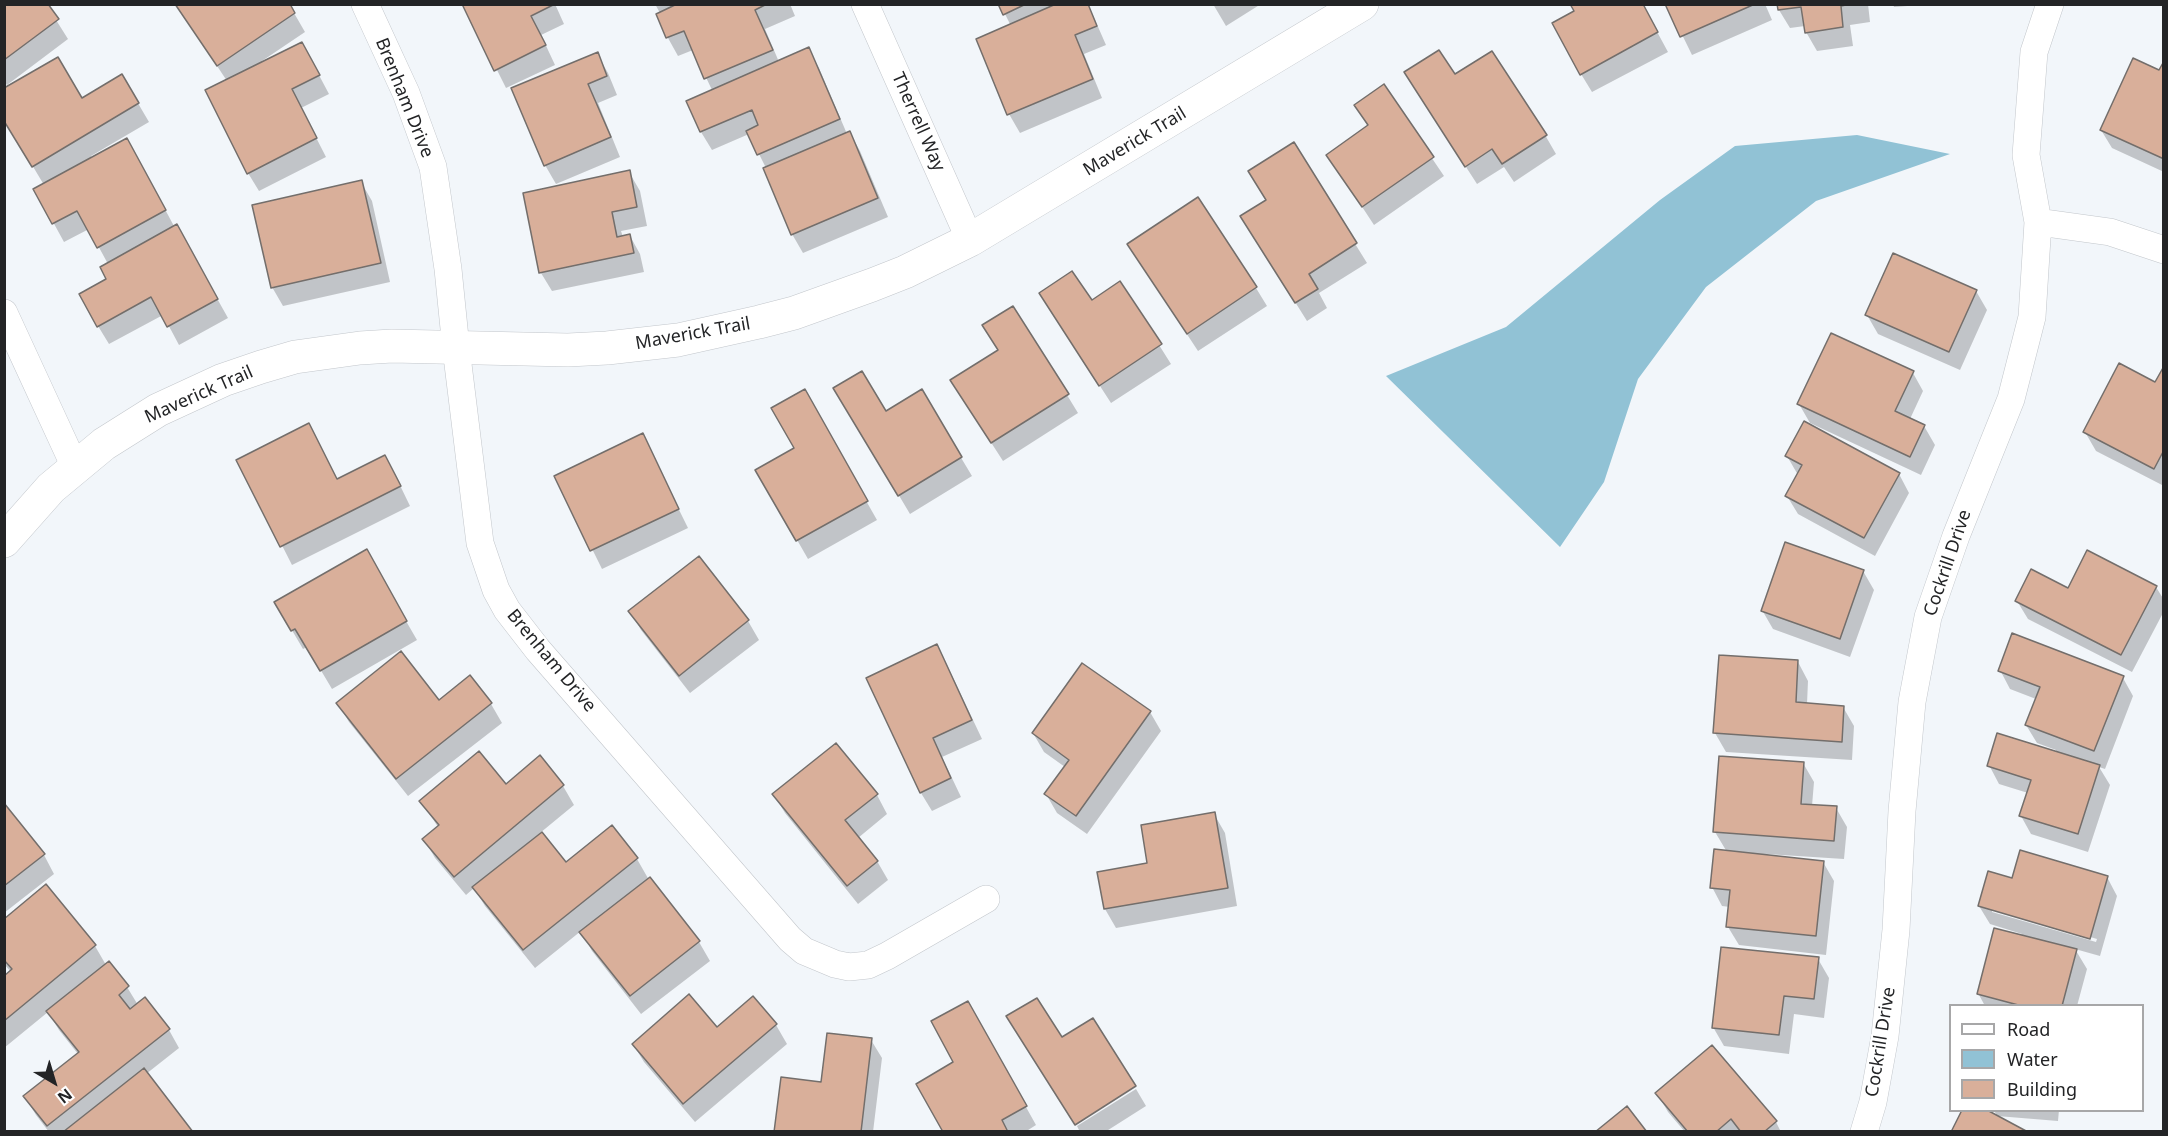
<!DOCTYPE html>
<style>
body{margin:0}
#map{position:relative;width:2168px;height:1136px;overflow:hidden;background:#f2f6fa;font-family:"Noto Sans",sans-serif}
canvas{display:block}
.frame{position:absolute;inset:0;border:6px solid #232426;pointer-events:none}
.legend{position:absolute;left:1949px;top:1004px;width:195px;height:108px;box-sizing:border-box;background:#fff;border:2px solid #a7a7a8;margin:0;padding:8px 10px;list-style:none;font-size:18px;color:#232426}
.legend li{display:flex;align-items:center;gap:12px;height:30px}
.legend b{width:30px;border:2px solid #a7a7a8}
.north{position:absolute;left:24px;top:1052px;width:60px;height:60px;-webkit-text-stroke:4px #fff;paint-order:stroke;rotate:142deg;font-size:16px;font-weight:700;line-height:24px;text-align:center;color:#232426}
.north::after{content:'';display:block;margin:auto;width:21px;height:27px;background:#232426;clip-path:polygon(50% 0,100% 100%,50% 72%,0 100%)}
</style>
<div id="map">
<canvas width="2168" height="1136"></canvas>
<div class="frame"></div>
<ul class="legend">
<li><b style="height:8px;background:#fff"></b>Road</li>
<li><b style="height:16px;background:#91c2d5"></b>Water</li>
<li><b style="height:16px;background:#d9af9a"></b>Building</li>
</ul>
<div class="north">N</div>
</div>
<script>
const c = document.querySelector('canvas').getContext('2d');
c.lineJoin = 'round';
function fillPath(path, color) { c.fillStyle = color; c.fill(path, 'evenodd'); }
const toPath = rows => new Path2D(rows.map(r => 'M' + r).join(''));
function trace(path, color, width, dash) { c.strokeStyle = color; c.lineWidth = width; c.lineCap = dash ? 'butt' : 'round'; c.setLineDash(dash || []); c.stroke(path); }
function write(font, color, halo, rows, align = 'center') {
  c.font = font + ' "Noto Sans",sans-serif'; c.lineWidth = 4.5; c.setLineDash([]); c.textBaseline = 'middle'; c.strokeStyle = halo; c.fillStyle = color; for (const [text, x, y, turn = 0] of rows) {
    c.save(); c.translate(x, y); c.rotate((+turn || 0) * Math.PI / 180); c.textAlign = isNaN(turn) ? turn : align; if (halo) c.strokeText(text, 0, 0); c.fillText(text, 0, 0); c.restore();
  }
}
fillPath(toPath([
 [1857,135,1950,154,1816,201,1706,287,1638,379,1604,482,1560,547,1386,376,1506,327,1660,200,1735,146]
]), '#91c2d5');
fillPath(toPath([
 [4,4,46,4,68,39,7,85,4,82],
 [176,4,294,13,305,32,262,61,263,63,312,62,329,94,301,108,326,157,259,191,248,173,227,81],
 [464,4,555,4,564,24,541,35,555,65,506,88],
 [655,4,790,4,795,16,765,29,779,62,808,49,819,68,847,134,850,133,860,151,888,217,803,253,792,234,766,168,749,134,712,150,701,132,688,101,712,90,693,50,678,56,668,38,658,14,660,13],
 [1000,4,1088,4,1106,45,1084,54,1102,98,1020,133,1009,114,978,39,1011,26],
 [1213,4,1261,4,1226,26],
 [1642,4,1668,52,1592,92,1581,74,1576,12],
 [1667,4,1765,4,1772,20,1692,55],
 [1779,4,1868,4,1870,22,1850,25,1853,46,1817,51,1806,32,1805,26,1790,28,1779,10],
 [1893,4,1935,4,1894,7],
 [597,54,608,73,617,95,598,103,620,157,556,184,545,165],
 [2164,64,2164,172,2112,148,2101,130,2160,72],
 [122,76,149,122,91,156,92,159,138,159,175,228,187,245,228,318,179,345,163,315,109,344,98,326,108,280,108,264,89,229,64,242,35,189,44,185,4,118,81,100],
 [1455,77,1545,135,1556,154,1514,182,1504,167,1477,184,1417,91],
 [1383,86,1444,176,1374,225,1328,155,1368,127,1356,105],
 [1293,144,1367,263,1319,293,1327,308,1307,321,1253,235],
 [629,172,640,191,647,226,621,231,623,237,630,236,640,254,644,272,552,291,541,273,525,194],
 [361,182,372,201,390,282,283,306,272,287],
 [1140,263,1256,288,1267,306,1198,351],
 [1120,283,1171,364,1111,403,1052,312,1091,302],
 [1976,291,1987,310,1960,370,1878,334,1867,315],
 [2164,369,2164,486,2096,451,2085,432,2156,384],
 [1913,373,1923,391,1910,419,1924,426,1935,445,1921,475,1810,423,1799,404],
 [835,388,885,413,921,391,972,476,910,514],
 [804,392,877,520,808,559,757,470,796,449],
 [1067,395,1078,413,1003,461,963,399],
 [642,435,688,528,602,569,556,476],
 [1787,456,1899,474,1909,493,1875,556,1798,514,1787,496,1798,475],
 [239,461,338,481,395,475,410,506,292,565],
 [366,552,417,640,332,689,307,647,303,649,276,603],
 [699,558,748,621,759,640,690,693,641,630,630,611],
 [1863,571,1874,590,1850,657,1773,629,1762,610],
 [2156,587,2164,600,2164,611,2132,672,2028,619,2017,601,2069,590],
 [937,646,947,665,982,739,942,757,961,797,932,811,921,793],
 [1798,662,1808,681,1807,704,1843,707,1854,726,1852,760,1726,752,1715,733],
 [1083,665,1150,712,1161,731,1087,834,1057,813,1046,794,1065,767,1044,752,1033,733],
 [2000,670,2123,678,2133,696,2105,769,2099,767,2110,785,2088,852,2031,834,2021,816,2028,793,1999,784,1989,765,2055,753,2056,750,2037,743,2026,725,2036,699,2010,689],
 [470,677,491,704,502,723,408,796,349,722,338,703,439,702],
 [540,757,563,786,574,805,540,833,565,864,637,859,649,880,699,942,710,961,641,1014,592,951,581,931,535,968,485,906,474,888,466,895,435,858,424,839,438,827,421,801,505,786],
 [1803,763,1814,782,1812,806,1836,808,1847,827,1844,859,1766,854,1766,856,1823,862,1834,881,1826,955,1739,945,1728,927,1730,907,1722,906,1712,887,1727,852,1715,832],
 [774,795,877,795,887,814,858,838,877,861,888,880,858,904,785,813],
 [4,805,44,855,54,874,4,913],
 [1214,814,1225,833,1237,906,1116,928,1105,909,1099,873,1149,864],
 [2107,877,2117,896,2100,956,2075,949,2087,969,2077,1006,1985,1006,1978,993,2022,934,1990,924,1979,906,2013,879],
 [1992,908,2097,939,2096,942,1992,912],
 [46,886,95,946,106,965,127,987,138,1005,169,1030,179,1048,146,1074,191,1132,49,1132,36,1115,25,1097,78,1054,59,1030,48,1012,4,1048,4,978,11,972,4,964,4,921],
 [1818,959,1829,978,1824,1018,1794,1014,1789,1054,1724,1046,1713,1027],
 [968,1003,1036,1125,1025,1132,945,1132],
 [776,1025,787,1044,695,1122,644,1062,633,1044,717,1029],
 [871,1040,882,1058,873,1132,775,1132,822,1083],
 [1136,1089,1146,1106,1105,1132,1080,1132,1077,1126],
 [1657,1093,1776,1122,1781,1132,1685,1132,1668,1112],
 [1994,1110,2059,1110,2058,1121,1997,1116]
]), '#0003');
const building = toPath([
 [4,4,48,4,59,19,4,60,4,4],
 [175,4,290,4,295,13,217,66,175,4],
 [462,4,555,4,531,16,546,45,494,71,462,4],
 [677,4,767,4,755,10,773,50,704,79,684,31,666,38,656,14,677,4],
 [998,4,1026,4,1003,15,998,4],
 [1056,4,1088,4,1097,26,1075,35,1093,79,1007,115,976,39,1056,4],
 [1570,4,1643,4,1658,32,1580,75,1552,23,1574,11,1570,4],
 [1665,4,1755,4,1680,37,1665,4],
 [1777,4,1851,4,1841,6,1843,27,1805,33,1801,7,1778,10,1777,4],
 [302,42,320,75,292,89,317,138,247,174,205,90,302,42],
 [809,47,840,119,757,155,746,131,758,125,752,110,700,132,686,101,809,47],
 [1439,50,1455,74,1492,51,1547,135,1502,164,1492,149,1465,167,1404,72,1439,50],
 [598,52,607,76,588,84,611,137,544,166,511,88,598,52],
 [58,57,82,98,122,74,139,103,32,167,4,121,4,88,58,57],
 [2133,58,2159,70,2164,61,2164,159,2100,130,2133,58],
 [1384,84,1434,157,1362,207,1326,155,1368,125,1354,105,1384,84],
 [850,131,878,198,791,235,763,168,850,131],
 [127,138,166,210,97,248,77,211,52,224,33,189,127,138],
 [1294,142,1357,243,1309,274,1318,289,1295,303,1240,216,1266,200,1248,171,1294,142],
 [630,170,637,207,612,212,617,237,630,234,634,253,539,273,523,193,630,170],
 [362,180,381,263,271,288,252,205,362,180],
 [1198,197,1257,287,1187,334,1127,244,1198,197],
 [177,224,218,299,167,327,151,297,97,327,79,294,106,279,100,267,177,224],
 [1893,253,1977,290,1949,352,1865,315,1893,253],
 [1072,271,1092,300,1120,281,1162,344,1099,386,1039,293,1072,271],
 [1013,306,1069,394,991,443,950,380,998,350,982,325,1013,306],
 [1831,333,1914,371,1895,411,1925,425,1910,457,1797,404,1831,333],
 [2119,363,2155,382,2164,366,2164,450,2154,469,2083,432,2119,363],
 [862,371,886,411,922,389,962,457,898,496,833,388,862,371],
 [805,389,868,501,796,541,755,470,794,448,771,408,805,389],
 [1804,421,1900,473,1864,538,1785,496,1802,465,1785,456,1804,421],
 [309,423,337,479,385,455,401,486,280,547,236,460,309,423],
 [643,433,679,509,590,551,554,476,643,433],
 [1785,542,1864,570,1840,639,1761,611,1785,542],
 [367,549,407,621,320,671,295,629,291,631,274,602,367,549],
 [2087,550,2157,586,2121,655,2015,601,2031,569,2068,588,2087,550],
 [699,556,749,620,679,676,628,611,699,556],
 [2012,633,2124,676,2094,751,2025,725,2040,687,1998,671,2012,633],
 [937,644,972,720,933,738,951,778,920,793,866,678,937,644],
 [401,651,439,700,470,675,492,703,396,779,336,703,401,651],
 [1719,655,1798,660,1796,702,1844,706,1842,742,1713,733,1719,655],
 [1082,663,1151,711,1076,816,1044,794,1069,760,1032,733,1082,663],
 [1997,733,2100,765,2078,834,2019,816,2031,780,1987,766,1997,733],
 [836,743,878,794,845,820,878,861,847,886,772,794,836,743],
 [479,751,506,784,540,755,564,785,454,877,422,839,439,825,419,801,479,751],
 [1719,756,1804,762,1801,804,1837,806,1834,841,1713,832,1719,756],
 [4,803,45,854,4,886,4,803],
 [1215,812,1228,888,1104,909,1097,872,1147,863,1141,825,1215,812],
 [612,825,638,858,523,950,472,887,542,832,566,862,612,825],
 [1714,849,1824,861,1816,936,1726,927,1730,890,1710,888,1714,849],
 [2020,850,2108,876,2090,939,1978,906,1988,871,2012,878,2020,850],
 [650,877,700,941,630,996,579,932,650,877],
 [46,884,96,945,4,1021,4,976,12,969,4,960,4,919,46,884],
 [1994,928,2077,949,2062,1006,2022,1006,1977,994,1994,928],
 [1721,947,1819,957,1814,999,1784,996,1779,1035,1712,1028,1721,947],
 [109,961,129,986,119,995,130,1009,145,997,170,1029,47,1126,23,1096,79,1052,46,1011,109,961],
 [689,994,717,1027,753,996,777,1024,683,1104,632,1044,689,994],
 [1037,998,1062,1037,1093,1018,1136,1086,1075,1125,1006,1016,1037,998],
 [968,1001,1027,1106,1002,1120,1008,1132,943,1132,916,1084,953,1062,931,1021,968,1001],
 [827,1033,872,1038,861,1132,774,1132,781,1077,821,1082,827,1033],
 [1712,1045,1777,1121,1764,1132,1741,1132,1731,1119,1716,1132,1688,1132,1655,1093,1712,1045],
 [144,1068,193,1132,63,1132,144,1068],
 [1627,1106,1647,1132,1595,1132,1627,1106],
 [1962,1110,1987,1110,2028,1132,1951,1132,1962,1110]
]);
fillPath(building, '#d9af9a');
trace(building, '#736e6b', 1.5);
const minor = toPath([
 [365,4,406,93,433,167,448,269,456,348,480,543,496,590,507,610,538,650,790,939,804,951,835,964,849,967,868,965,887,956,986,899],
 [865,4,970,240],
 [2038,222,2110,232,2164,250],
 [4,313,75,467],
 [1864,1132,1873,1102,1885,1036,1896,930,1902,811,1912,702,1928,617,1956,536,2011,399,2032,317,2038,222,2026,155,2034,52,2050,4]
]);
const tertiary = toPath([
 [4,541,51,488,104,444,158,410,223,380,261,367,295,357,360,348,392,346,568,350,607,348,678,340,759,322,794,313,872,285,905,272,970,240,1362,4]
]);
trace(minor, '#c2c6cb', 28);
trace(tertiary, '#c2c6cb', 34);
trace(minor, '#fff', 27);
trace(tertiary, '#fff', 33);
write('18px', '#232426', '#fff', [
 ["Brenham Drive",404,98,68],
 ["Therrell Way",918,122,66],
 ["Maverick Trail",1135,142,-31],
 ["Maverick Trail",693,334,-10],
 ["Maverick Trail",199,395,-24],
 ["Cockrill Drive",1948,563,-71],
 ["Brenham Drive",551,661,50],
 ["Cockrill Drive",1881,1042,-81]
]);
</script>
